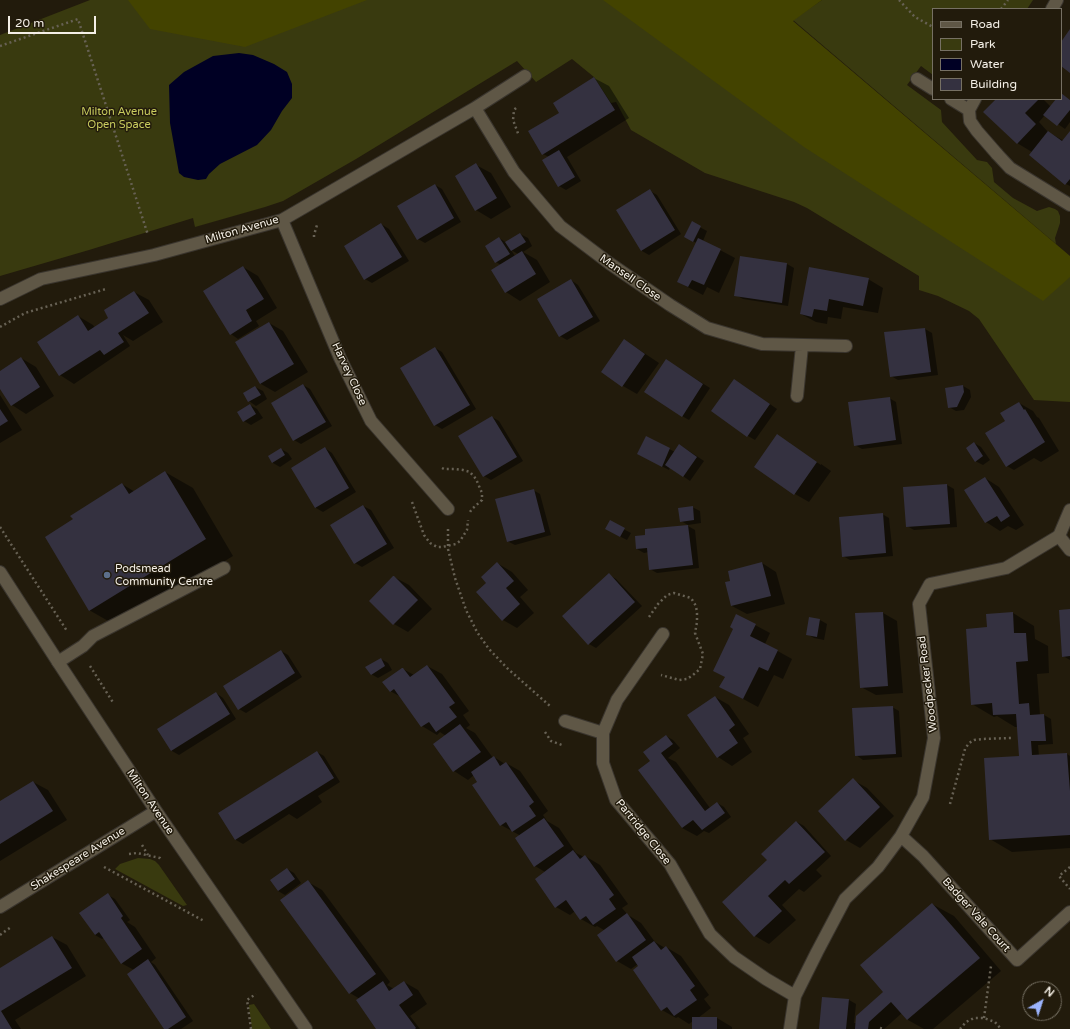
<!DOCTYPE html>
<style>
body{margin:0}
#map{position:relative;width:1070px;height:1029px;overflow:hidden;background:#221b0c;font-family:"Varela Round",sans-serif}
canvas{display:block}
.legend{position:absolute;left:932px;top:8px;width:130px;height:92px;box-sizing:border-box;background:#221b0c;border:1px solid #767063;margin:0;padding:5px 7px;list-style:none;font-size:12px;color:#f4efe6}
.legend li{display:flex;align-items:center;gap:8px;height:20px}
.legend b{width:20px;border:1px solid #767063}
.north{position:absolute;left:1022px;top:981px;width:40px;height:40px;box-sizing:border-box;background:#221b0c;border:1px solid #767063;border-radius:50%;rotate:39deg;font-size:11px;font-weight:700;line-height:16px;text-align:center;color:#f4efe6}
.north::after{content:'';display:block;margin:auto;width:14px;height:18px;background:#9cb4fd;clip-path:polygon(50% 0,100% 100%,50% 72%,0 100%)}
.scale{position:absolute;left:8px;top:16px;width:88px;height:18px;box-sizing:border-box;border:2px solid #f4efe6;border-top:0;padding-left:5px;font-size:12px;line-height:14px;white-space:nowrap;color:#f4efe6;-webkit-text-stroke:3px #221b0c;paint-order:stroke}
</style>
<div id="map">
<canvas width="1070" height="1029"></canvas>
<ul class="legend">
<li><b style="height:5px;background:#5f5746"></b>Road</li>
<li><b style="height:11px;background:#393a0f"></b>Park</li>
<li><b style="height:11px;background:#000024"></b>Water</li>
<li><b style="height:11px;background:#343140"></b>Building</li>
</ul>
<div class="north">N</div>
<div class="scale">20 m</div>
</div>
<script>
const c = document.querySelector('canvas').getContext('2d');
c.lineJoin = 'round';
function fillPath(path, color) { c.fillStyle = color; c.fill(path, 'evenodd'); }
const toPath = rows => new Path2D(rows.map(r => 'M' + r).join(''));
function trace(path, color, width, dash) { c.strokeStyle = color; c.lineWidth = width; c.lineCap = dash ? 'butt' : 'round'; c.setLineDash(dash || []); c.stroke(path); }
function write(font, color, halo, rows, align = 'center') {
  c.font = font + ' "Varela Round",sans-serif'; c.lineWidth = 3; c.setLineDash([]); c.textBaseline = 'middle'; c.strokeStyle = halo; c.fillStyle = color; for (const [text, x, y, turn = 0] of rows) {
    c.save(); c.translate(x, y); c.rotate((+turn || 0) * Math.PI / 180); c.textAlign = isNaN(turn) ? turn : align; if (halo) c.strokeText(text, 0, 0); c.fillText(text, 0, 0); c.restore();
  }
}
fillPath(toPath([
 [90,0,721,0,1070,258,1070,402,1034,400,979,319,969,311,938,296,919,290,919,276,807,208,794,202,705,173,631,130,616,102,611,103,594,77,572,59,536,82,517,61,356,159,283,201,265,207,195,227,193,218,89,250,0,276,0,35],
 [822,0,1033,0,1027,9,933,9,933,75,921,66,907,85,941,110,942,122,977,160,987,162,992,168,994,182,1013,198,1037,211,1049,207,1055,209,1058,211,1060,216,1060,223,1055,238,1056,244,793,20],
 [138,858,150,859,155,861,159,865,187,905,183,906,115,869,120,864],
 [254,1004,271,1029,252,1029,249,1007,249,1005]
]), '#393a0f');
fillPath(toPath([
 [128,0,367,0,245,47,150,29],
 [603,0,822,0,793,21,1070,256,1070,277,1043,301,804,147]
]), '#434300');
fillPath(toPath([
 [239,53,253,55,274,64,287,72,292,84,292,98,282,111,271,130,257,145,220,164,209,174,206,179,198,180,184,177,179,173,170,123,169,85,184,72,213,56]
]), '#000024');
fillPath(toPath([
 [594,78,609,86,629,118,567,157,581,181,566,190,559,186,549,157,543,154,560,113],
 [1061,94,1070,100,1070,122,1065,129,1045,115,1039,122,1048,132,1064,141,1070,133,1070,186,1066,184,1032,152,1017,143,997,99,1043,99,1051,107,1057,99,1061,99],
 [476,165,491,173,511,207,491,219,476,210],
 [435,185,442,189,461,222,425,243,418,239],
 [650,191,657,195,681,234,649,255,642,251,617,211],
 [692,223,707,231,703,241,735,258,719,293,707,287,703,295,678,282,697,243,692,241],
 [381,224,389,229,409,261,372,283,365,279,345,247],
 [520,234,528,238,532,246,523,252,537,260,550,282,520,301,506,292,501,265,496,262,499,238,507,243],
 [511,250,518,254,515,256],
 [787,264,794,268,788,306,743,299,736,295],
 [243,267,258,276,277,308,256,321,259,326,238,339,231,334],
 [810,268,868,279,883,288,878,313,843,307,841,319,828,317,827,324,816,322,801,314],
 [571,280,578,285,600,321,567,340,560,336],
 [134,292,149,300,163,322,133,341,123,335,130,346,74,384,60,375,78,316,93,325,95,328,110,318],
 [269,323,283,331,308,372,275,392,261,384,236,343],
 [925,329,932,333,938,375,898,380,891,376,886,333],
 [624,341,638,349,659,363,637,394,623,386,602,372],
 [435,348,442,352,476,409,442,429,435,425],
 [21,358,36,367,54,396,26,414,12,405,0,387,0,372],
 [666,360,710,388,689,420,682,416],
 [741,384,777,409,755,440,748,436],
 [303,385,310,389,332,426,301,444,294,440],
 [963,386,970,390,971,397,964,410,956,411,949,407],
 [255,387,263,391,267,399,256,406,249,401],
 [0,395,22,430,0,443],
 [889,398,896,402,902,444,862,449,855,445],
 [1019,403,1033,411,1037,417,1039,418,1059,451,1041,462,1034,458,1014,470,1007,466,1005,422],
 [250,405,257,409,263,418,251,425,244,421],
 [492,417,499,421,523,461,491,480,484,476],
 [777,435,790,443,790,445,821,465,821,464,831,471,809,502,795,494,755,466],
 [646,437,675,452,680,445,704,461,690,481,670,467,669,470,638,454],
 [974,443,981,447,990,460,983,465,975,461],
 [325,448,332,453,356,492,323,512,316,508,292,468],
 [281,449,288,453,292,459,280,467,273,463,269,456],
 [165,472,193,488,233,556,117,626,89,610,74,519,122,484,135,492],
 [985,478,999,487,1024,525,1016,530,1008,526,1000,531,986,522],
 [947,485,954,489,957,527,914,530,907,526],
 [533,490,540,494,551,535,515,545,507,541],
 [363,506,371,510,394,548,362,567,355,563],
 [692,507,700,511,701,523,688,525,681,521],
 [882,514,889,518,893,556,850,560,843,556],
 [610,522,631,533,627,540,613,533],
 [688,526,695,530,699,568,657,573,650,569,649,552,644,553,637,549,646,536],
 [497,563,512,572,528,590,520,597,534,613,517,628,503,620,488,583],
 [762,563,776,572,785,604,747,614,732,606,732,582],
 [609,575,616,579,642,606,596,648,589,644,564,616],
 [394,577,409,585,432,609,408,632,394,624],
 [1070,610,1070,660,1063,656],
 [883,613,897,621,903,693,876,695,861,687],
 [1013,613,1034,626,1035,639,1048,646,1049,673,1037,674,1040,715,1044,715,1051,719,1053,744,1038,745,1039,756,1067,754,1070,756,1070,848,1012,852,990,839,1020,757,1018,727,1015,727,997,716,994,717,972,704,988,628],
 [820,620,827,624,824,640,814,638,807,634],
 [755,625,770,633,765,644,792,659,783,679,774,675,758,707,721,687],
 [281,651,288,655,302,677,246,713,239,709],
 [381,659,388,663,392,670,378,678,371,674],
 [427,666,442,674,469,711,463,715,470,725,466,728,475,733,493,758,494,757,505,764,506,763,520,771,548,811,543,815,547,821,559,828,576,853,584,857,585,856,600,865,628,904,622,908,628,915,641,923,655,942,665,948,666,947,681,956,709,995,704,999,711,1008,698,1018,717,1018,732,1027,732,1029,693,1029,693,1021,689,1024,678,1017,676,1018,662,1010,638,964,631,969,617,961,604,930,597,926,595,927,581,919,575,911,570,915,556,907,545,872,535,866,521,836,501,825,479,782,474,775,468,780,454,771,434,744,446,736,440,732,437,735,422,726,401,697,390,691,403,669,414,675],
 [216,693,223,698,236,719,179,755,172,751,159,729],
 [715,697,729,705,749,734,743,738,752,752,732,766,718,757],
 [892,707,899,711,902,757,863,760,856,755],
 [666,736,673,740,680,748,668,758,676,762,710,808,717,803,724,807,731,817,709,833,704,831,697,836,682,828,652,762],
 [317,752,324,756,340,782,318,796,322,802,297,819,289,814,243,844,236,840,220,814],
 [853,780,867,788,894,816,860,848,846,840],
 [33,782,48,790,67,820,0,861,0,802],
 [797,822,804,826,831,856,816,870,822,876,804,892,799,889,782,905,796,920,769,944,755,936,768,860],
 [287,869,294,873,301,883,285,895,278,891],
 [308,882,322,890,390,982,387,985,394,989,404,982,418,990,427,1004,410,1016,420,1029,377,1029,360,999,350,993],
 [108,895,115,899,130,920,127,922,135,927,156,958,151,962,155,965,193,1021,181,1029,165,1029,134,970,121,963,104,938,102,939,95,935,80,913],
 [932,904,954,916,1001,971,933,1029,924,1029,908,1020,902,1013,884,1029,820,1029,849,1000,856,1004,854,1023,856,1023,884,992],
 [52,937,67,945,86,976,15,1020,21,1029,0,1029,0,969]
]), '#0007');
fillPath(toPath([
 [1070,29,1070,73,1061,66,1061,42],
 [594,77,615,110,542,155,528,131,559,113,553,103],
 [1061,93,1070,100,1070,110,1057,126,1043,115,1056,99,1061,99],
 [996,99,1039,99,1025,113,1036,124,1017,144,983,112],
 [1048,131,1062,141,1070,131,1070,179,1065,185,1029,155],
 [559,150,575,177,558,187,542,160],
 [476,163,497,198,475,211,455,176],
 [435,184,454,218,417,240,397,206],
 [650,189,675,230,641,251,616,210],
 [692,221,701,226,693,242,684,237],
 [381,223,402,257,364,280,344,246],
 [520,233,526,242,511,251,505,242],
 [499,237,510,254,495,263,485,246],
 [698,238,721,249,704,285,692,280,688,287,677,282],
 [522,251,536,274,505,293,491,270],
 [740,256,787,263,782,303,734,296],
 [243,266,264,299,246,310,252,321,230,335,203,291],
 [809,267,869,278,863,306,829,299,827,311,814,309,812,317,800,314],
 [571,279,593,317,559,337,537,299],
 [134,291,149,313,118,333,124,342,104,355,100,350,59,376,37,342,78,315,88,331,108,318,104,310],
 [269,322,294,364,260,384,235,342],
 [925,328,931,372,890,377,884,332],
 [624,339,645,354,622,387,601,372],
 [435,347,470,405,434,426,400,368],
 [21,357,40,387,11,406,0,389,0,371],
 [666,359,703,384,682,417,644,392],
 [734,379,770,404,747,437,711,411],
 [303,384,326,422,293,441,271,403],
 [963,385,964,392,957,407,948,408,945,388],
 [255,386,261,395,248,402,243,393],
 [890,397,896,440,854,446,848,402],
 [1019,402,1024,410,1025,409,1045,442,1006,467,985,433,1005,421,1000,413],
 [250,404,256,414,243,422,237,412],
 [0,409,8,421,0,426],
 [492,416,517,457,483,477,458,436],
 [777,434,817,462,794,495,754,467],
 [646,436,670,448,662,467,637,454],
 [974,442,983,456,975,462,966,448],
 [679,444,697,457,683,477,665,465],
 [325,447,349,488,315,508,291,468],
 [281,448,285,455,272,463,268,456],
 [165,471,206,539,89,611,45,537,73,519,70,516,122,483,129,494],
 [985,477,1010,516,1001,522,997,516,985,523,964,490],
 [947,484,950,524,906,527,903,487],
 [534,489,545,532,507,542,495,499],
 [363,505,387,544,354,564,330,525],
 [693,506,694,520,680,522,678,508],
 [883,513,886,553,842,557,839,517],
 [610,520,625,528,620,537,605,529],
 [688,525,693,565,649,570,647,548,636,549,635,536,645,535,645,529],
 [497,562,514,581,506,588,520,604,502,621,476,592,486,583,481,577],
 [762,562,771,596,731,606,725,582,730,581,728,571],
 [609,573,635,602,588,645,562,616],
 [393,576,394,576,418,600,393,625,369,601],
 [1070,609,1070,656,1062,657,1059,610],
 [883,612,888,686,860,688,855,613],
 [1013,612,1014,633,1026,633,1028,661,1016,662,1019,704,1029,703,1030,715,1044,714,1046,741,1031,741,1032,755,1067,753,1070,791,1070,835,989,840,984,758,1019,756,1016,714,993,715,992,703,971,705,966,629,987,627,986,614],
 [736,614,756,624,750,636,778,650,768,671,759,667,743,699,719,687,725,677,713,671,733,629,730,627],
 [809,617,820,619,817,637,806,635],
 [281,650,295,673,238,710,223,686],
 [381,658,385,666,371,675,365,667],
 [427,665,455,703,449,707,457,717,436,732,429,722,421,727,394,689,390,692,382,682,402,668,403,668,410,677],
 [216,692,230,714,171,751,157,729],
 [715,696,735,725,729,730,738,743,717,758,687,715],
 [893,706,896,754,855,756,852,708],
 [460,724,481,752,453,772,433,744],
 [666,735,673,744,661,753,705,811,717,802,725,813,702,830,693,820,682,828,638,770,650,761,643,752],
 [317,751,334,778,235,840,218,813],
 [494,756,500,766,506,762,534,802,529,806,536,816,512,832,506,822,500,826,472,785,477,782,471,772],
 [853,778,880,807,845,841,818,811],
 [33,781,53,811,0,844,0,801],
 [544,818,564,846,534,867,515,838],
 [796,821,825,852,789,884,785,880,768,896,782,911,754,937,722,902,767,860,761,854],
 [573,850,580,859,585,855,614,895,609,899,616,909,593,925,586,916,580,920,566,900,555,908,535,879],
 [287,868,295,879,278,891,270,880],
 [308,880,376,974,349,994,280,900],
 [108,893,123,916,121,918,142,949,121,964,99,932,95,935,79,913],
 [932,903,980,958,907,1020,891,1002,869,1022,868,1029,855,1029,856,1016,883,992,860,965],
 [627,913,646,940,616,962,597,935],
 [52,936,72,968,1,1011,12,1029,0,1029,0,968],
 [654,941,661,950,666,946,695,986,690,990,697,1000,674,1016,667,1007,661,1011,633,970,638,966,632,957],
 [148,959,186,1017,168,1029,164,1029,127,974],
 [383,981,389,991,404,981,413,995,399,1005,416,1028,415,1029,376,1029,356,1000],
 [822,997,849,999,846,1029,819,1029],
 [692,1017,717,1017,717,1029,692,1029]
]), '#343140');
const service = toPath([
 [997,154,1010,168,1070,205],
 [1070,510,1059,536,1070,550],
 [58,662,83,646,93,636,224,568]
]);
const minor = toPath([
 [1052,9,1057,0],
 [917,79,933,89],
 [951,99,969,110],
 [975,99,969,110,970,121,977,131,997,154],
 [475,108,514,172,560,226,609,263,670,305,707,328,762,344,846,346],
 [282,220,340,358,371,421,448,509],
 [0,299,41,279,154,255,282,220,475,108,525,76],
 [797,396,802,346],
 [0,572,58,662,156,811,306,1029],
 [663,634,617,700,603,733,603,763,616,800,670,864,710,934,734,957,766,979,795,996],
 [565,721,603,733],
 [901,836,923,856,1017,960,1070,912],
 [0,907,156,811],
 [790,1029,795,996,817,952,845,899,878,867,901,836,923,797,934,738,919,604,930,584,1006,568,1059,536]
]);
trace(service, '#3a352e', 14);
trace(minor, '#3a352e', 14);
trace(toPath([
 [899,0,915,17,933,27],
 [1001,9,1008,0],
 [0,46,78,19,148,235],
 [516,108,514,110,513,120,519,136],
 [314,237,314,235,317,225],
 [0,327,25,313,106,289],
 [442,468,444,469,455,469,463,470,470,472,476,479,482,493,482,500,472,509,470,512],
 [412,502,424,535,430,543,437,547,442,547,456,544,460,541,467,530,468,520],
 [0,527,67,631],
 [448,529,448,549,455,578,466,610,477,632,489,649,507,668,550,706],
 [649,617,658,604,667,595,674,593,691,598,696,606,697,613,697,622,695,633,703,654,700,669,693,675,687,679,679,680,661,675],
 [90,666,114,704],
 [545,732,551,741,562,745],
 [950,804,965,749,969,743,974,740,982,739,1011,738],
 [142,845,148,855],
 [129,854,137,853,160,858,161,859],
 [104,867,204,921],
 [1070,867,1059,876,1070,889],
 [0,935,11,927],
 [984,1018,991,966,993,965],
 [880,1028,884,1029],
 [251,1029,247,1000,256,994],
 [960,1029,966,1022,974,1018,984,1018,995,1022,1001,1029]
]), '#676154', 2.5, [2, 3]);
trace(service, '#5f5746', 12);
trace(minor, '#5f5746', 12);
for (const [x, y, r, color] of [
 [107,575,4,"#5c6f8a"]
]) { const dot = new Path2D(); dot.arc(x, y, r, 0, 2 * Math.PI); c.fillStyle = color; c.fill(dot); trace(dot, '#221b0c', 1.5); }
write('11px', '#c9cc5e', '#221b0c', [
 ["Milton Avenue",119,112],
 ["Open Space",119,125]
]);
write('11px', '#f4efe6', '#221b0c', [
 ["Milton Avenue",242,230,-16],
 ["Mansell Close",630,278,35],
 ["Harvey Close",349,374,65],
 ["Woodpecker Road",928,684,-97],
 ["Milton Avenue",150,802,56],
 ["Partridge Close",643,832,51],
 ["Shakespeare Avenue",78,859,-32],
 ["Badger Vale Court",976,915,48]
]);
write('11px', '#f4efe6', '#221b0c', [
 ["Podsmead",115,569],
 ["Community Centre",115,582]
], 'left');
</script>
